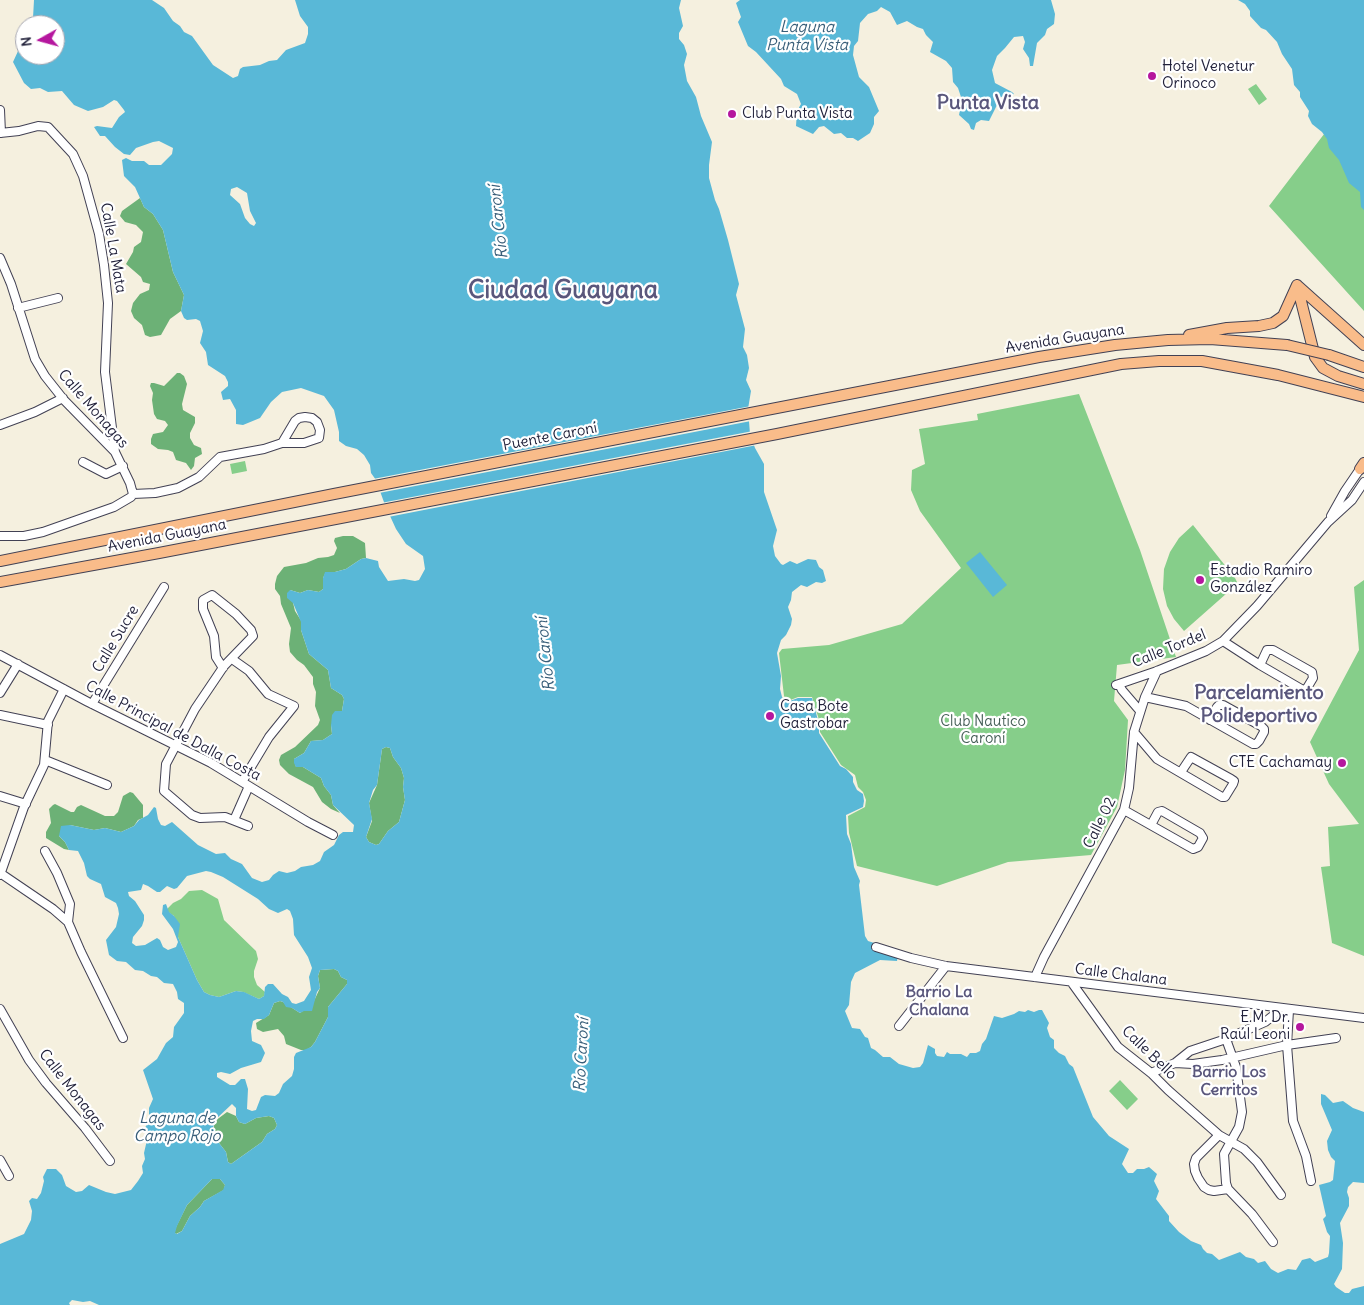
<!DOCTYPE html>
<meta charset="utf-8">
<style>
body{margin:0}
#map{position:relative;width:1364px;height:1305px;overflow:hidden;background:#f5f0df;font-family:Delius,sans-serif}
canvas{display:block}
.north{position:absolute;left:15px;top:15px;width:50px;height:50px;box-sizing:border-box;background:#fff;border:1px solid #a7a7b1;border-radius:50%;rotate:263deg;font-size:14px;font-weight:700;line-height:20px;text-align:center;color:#22223b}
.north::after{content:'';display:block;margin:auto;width:18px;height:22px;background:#b5179e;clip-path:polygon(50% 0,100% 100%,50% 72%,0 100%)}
</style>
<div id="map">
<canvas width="1364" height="1305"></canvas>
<div class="north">N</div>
</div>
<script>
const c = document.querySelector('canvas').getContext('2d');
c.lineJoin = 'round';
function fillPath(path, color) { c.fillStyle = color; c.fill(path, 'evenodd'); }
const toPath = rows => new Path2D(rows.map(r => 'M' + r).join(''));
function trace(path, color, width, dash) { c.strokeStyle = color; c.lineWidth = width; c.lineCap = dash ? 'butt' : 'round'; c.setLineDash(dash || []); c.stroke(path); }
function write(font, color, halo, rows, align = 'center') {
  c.font = font + ' Delius,sans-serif'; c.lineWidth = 4.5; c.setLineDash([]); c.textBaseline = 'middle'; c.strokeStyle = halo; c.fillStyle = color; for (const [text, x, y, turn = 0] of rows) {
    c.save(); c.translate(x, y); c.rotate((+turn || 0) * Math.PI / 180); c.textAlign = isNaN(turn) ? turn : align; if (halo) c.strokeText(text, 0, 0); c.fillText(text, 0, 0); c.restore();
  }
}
fillPath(toPath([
 [1256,84,1267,99,1259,105,1248,89],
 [1331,125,1364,171,1364,311,1269,206],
 [1079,394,1140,550,1176,657,1117,665,1114,701,1128,720,1125,770,1117,807,1091,855,1008,862,937,886,857,866,849,833,848,816,865,807,866,800,863,792,858,787,855,775,841,765,820,732,820,723,812,697,798,697,788,701,784,696,779,653,782,649,829,645,902,624,961,568,920,511,911,490,912,470,925,464,919,429,978,420,977,414],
 [245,461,247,471,232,474,230,464],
 [1193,525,1235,578,1237,582,1235,586,1184,631,1174,619,1167,606,1163,589,1164,569,1170,552,1179,538],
 [1364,580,1364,956,1332,943,1321,867,1330,866,1328,827,1359,824,1329,784,1310,742,1359,650,1354,587],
 [202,890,218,899,224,920,256,951,258,959,254,971,254,977,257,985,265,992,264,996,259,999,243,992,236,991,219,997,210,995,204,992,197,980,178,937,174,916,168,912,167,909,173,903,181,899,189,891],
 [1120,1080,1138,1099,1127,1110,1109,1091]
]), '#86ce8a');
fillPath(toPath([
 [140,198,144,207,153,214,163,230,173,272,184,295,181,311,170,319,161,335,150,337,145,335,142,325,134,318,131,311,133,303,140,294,149,290,150,284,143,282,141,277,126,264,133,252,134,247,141,242,143,232,136,225,125,222,120,216,122,211],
 [177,373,180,373,184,376,187,384,182,404,183,410,195,417,195,423,190,433,190,438,194,445,201,448,202,454,195,458,194,466,191,470,186,463,176,460,173,452,168,450,158,449,151,444,151,439,153,434,163,432,168,425,165,421,157,419,154,414,152,400,153,393,150,386,151,383,154,383,164,386],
 [343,536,353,536,365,543,366,558,361,559,346,569,335,572,326,572,323,578,323,589,319,592,308,590,300,593,290,590,295,611,302,622,301,630,309,654,328,670,331,688,342,695,344,699,342,711,331,725,332,734,323,740,311,741,304,753,294,759,296,767,303,767,321,778,324,786,331,795,333,805,340,813,331,809,322,802,313,787,289,774,280,765,279,760,281,755,295,747,318,725,320,720,315,706,316,692,313,684,313,677,304,665,297,660,290,652,289,644,291,628,281,604,280,596,275,589,275,584,277,576,284,567,306,563,318,558,328,557,334,555,337,548,334,541,335,538],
 [386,747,390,748,393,757,401,768,404,778,403,787,405,800,399,822,388,831,379,844,376,845,369,842,366,837,372,821,369,803,377,785,382,749],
 [130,792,133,793,143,805,143,818,138,820,134,826,121,832,105,828,94,830,70,825,59,836,65,842,69,850,64,849,46,838,46,832,51,823,49,809,53,805,55,804,71,812,74,812,77,807,81,805,105,816,114,816,118,812,123,796],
 [334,969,338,971,341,977,347,980,347,984,328,1007,328,1017,315,1042,311,1047,306,1050,301,1050,286,1044,284,1036,278,1029,263,1032,257,1029,256,1023,269,1015,274,1003,280,1001,283,1002,300,1013,313,1003,320,988,318,976,320,970],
 [227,1112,236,1116,239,1122,245,1124,256,1118,269,1116,274,1118,277,1125,275,1129,267,1134,262,1142,231,1164,228,1162,226,1152,219,1143,213,1131,215,1121],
 [212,1179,220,1179,225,1185,224,1190,204,1201,200,1207,190,1216,182,1231,176,1234,174,1232,177,1225,187,1205]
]), '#6cb176');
fillPath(toPath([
 [34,0,152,0,164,8,173,21,180,26,184,32,192,36,213,65,233,78,238,76,240,69,243,67,260,65,269,61,277,60,286,50,305,43,308,34,308,27,300,16,295,0,681,0,679,8,683,26,679,33,679,39,684,45,687,54,684,65,687,81,696,97,701,116,712,142,709,165,709,178,715,200,719,209,728,240,739,284,736,295,745,329,743,347,747,355,749,368,746,380,751,391,748,409,750,434,755,448,764,464,764,492,777,530,773,546,775,556,781,564,783,565,790,561,797,564,808,559,816,560,819,567,823,570,826,581,822,583,816,582,807,587,801,585,792,592,791,600,788,607,792,619,791,625,786,635,781,640,777,653,781,676,780,689,782,697,787,702,798,698,812,698,819,724,819,733,840,766,846,769,853,777,853,782,857,790,863,794,864,801,863,807,846,815,847,834,851,844,854,867,860,881,859,885,865,936,868,941,899,951,897,961,880,960,855,973,851,982,849,1005,845,1011,852,1028,860,1029,865,1037,868,1038,871,1048,875,1050,883,1057,890,1057,899,1064,913,1068,920,1067,923,1063,928,1045,935,1049,935,1053,937,1056,944,1057,947,1052,950,1054,961,1054,967,1057,970,1053,976,1053,980,1051,982,1044,986,1039,994,1016,1002,1018,1014,1014,1019,1011,1025,1012,1028,1010,1034,1012,1039,1010,1042,1010,1049,1023,1047,1028,1050,1037,1054,1040,1054,1048,1059,1053,1065,1056,1069,1064,1073,1067,1093,1117,1109,1136,1129,1149,1122,1164,1128,1173,1133,1173,1137,1169,1144,1169,1149,1167,1157,1174,1154,1181,1159,1191,1156,1199,1169,1216,1169,1221,1179,1232,1191,1241,1201,1245,1203,1249,1207,1253,1212,1254,1219,1260,1240,1252,1246,1257,1254,1259,1258,1263,1265,1261,1271,1269,1278,1273,1288,1269,1296,1270,1302,1260,1310,1258,1315,1262,1328,1257,1329,1253,1330,1236,1327,1232,1323,1219,1326,1216,1319,1185,1330,1182,1333,1180,1335,1161,1331,1157,1328,1150,1327,1141,1332,1130,1321,1104,1321,1094,1325,1095,1333,1103,1343,1101,1353,1108,1364,1112,1364,1183,1353,1182,1348,1187,1347,1192,1349,1198,1349,1206,1340,1223,1343,1243,1342,1269,1334,1284,1336,1287,1345,1293,1349,1293,1352,1289,1364,1286,1364,1305,99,1305,90,1301,83,1302,72,1300,69,1303,70,1305,0,1305,0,1244,24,1234,31,1220,32,1211,29,1201,32,1198,37,1199,41,1193,44,1181,43,1177,47,1169,56,1169,62,1175,66,1186,76,1192,82,1191,89,1185,106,1192,115,1194,131,1190,138,1181,143,1173,142,1166,145,1159,144,1153,147,1140,145,1128,149,1120,149,1108,153,1099,143,1070,157,1059,166,1043,173,1037,174,1027,184,1013,184,1003,178,999,177,992,173,984,164,983,157,977,151,976,143,971,135,970,126,962,117,961,109,955,106,940,116,927,119,914,118,908,116,903,105,897,101,884,90,879,87,876,84,863,78,851,69,850,65,842,59,836,61,826,70,825,94,830,105,828,121,832,134,826,139,820,148,815,154,807,156,808,158,819,161,825,165,826,172,822,198,845,216,854,225,853,231,859,242,864,252,878,262,882,269,880,273,875,279,871,287,873,295,871,301,867,313,865,320,861,324,852,334,845,339,835,343,832,353,832,354,825,333,805,331,795,324,786,321,778,303,767,296,767,294,763,294,759,304,753,311,741,323,740,332,734,331,725,332,715,335,711,342,711,344,699,342,695,331,688,328,670,309,654,301,630,301,622,293,603,287,598,287,593,290,590,300,593,308,590,319,592,323,589,323,578,325,572,335,572,346,569,361,559,366,558,378,561,379,567,388,581,404,579,415,581,419,580,425,569,423,556,406,544,396,529,385,505,376,480,371,473,370,465,364,455,357,449,346,446,339,441,339,432,334,410,324,396,301,388,282,392,271,402,260,418,243,425,236,424,236,410,230,399,223,400,221,392,228,386,228,382,225,376,208,365,206,352,200,343,203,331,200,321,196,319,187,320,184,318,181,311,184,295,173,272,163,230,153,214,144,207,135,187,124,176,122,160,126,158,132,161,144,161,149,165,161,165,172,154,173,148,159,141,153,142,136,148,130,155,124,154,115,147,105,136,100,136,94,127,97,126,112,128,119,117,125,112,124,110,117,101,114,100,103,107,88,111,74,105,62,91,48,92,40,88,31,89,24,83,13,62,19,49,19,32,25,28,25,55,55,55,55,25,29,25,33,18],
 [237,187,247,193,250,211,256,223,254,226,250,224,245,218,240,204,230,195,231,189],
 [386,747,390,748,393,757,401,768,404,778,403,787,405,800,399,822,388,831,379,844,376,845,369,842,366,837,372,819,369,803,373,790,377,785,382,749],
 [206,871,211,872,223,877,258,899,269,909,278,913,287,909,290,911,293,919,294,935,308,957,312,968,309,977,311,990,304,1001,296,1004,292,1003,288,997,282,994,273,984,268,984,265,987,264,996,259,999,244,992,236,991,219,997,210,995,204,992,197,980,178,937,180,924,174,916,169,912,166,904,163,905,162,914,173,929,178,942,176,947,168,950,163,947,160,940,157,938,145,945,136,946,132,943,133,937,142,926,144,920,144,915,135,901,129,896,128,892,141,890,143,884,148,886,157,892,160,892,167,886,174,889,177,888,187,876],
 [334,969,338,971,341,977,347,980,347,984,328,1007,328,1017,315,1042,311,1047,296,1053,294,1057,294,1069,292,1076,283,1084,279,1093,275,1096,265,1095,261,1097,256,1110,252,1111,247,1109,248,1089,245,1079,241,1079,235,1085,230,1085,217,1077,217,1073,221,1072,230,1074,241,1068,261,1062,265,1053,261,1045,252,1041,251,1031,253,1021,257,1019,264,1019,269,1015,274,1003,280,1001,283,1002,286,1007,292,1008,300,1013,304,1011,312,1011,317,992,320,988,318,976,320,970],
 [232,1104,236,1108,236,1116,239,1122,245,1124,256,1118,269,1116,274,1118,277,1125,275,1129,267,1134,262,1142,231,1164,228,1162,226,1152,219,1143,213,1128,215,1120],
 [212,1179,220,1179,225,1185,223,1190,204,1201,200,1207,190,1216,182,1231,177,1234,175,1233,177,1226,187,1205],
 [740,0,1051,0,1055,14,1054,24,1047,29,1045,35,1037,43,1033,66,1030,66,1029,58,1023,49,1025,42,1023,36,1014,37,1005,48,997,56,992,70,995,83,1012,92,1014,94,1001,97,989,121,981,120,976,123,974,130,971,129,969,124,959,115,962,100,958,88,953,82,952,68,946,61,930,52,933,42,926,35,923,29,917,27,907,21,897,25,890,12,881,7,877,11,868,14,860,23,858,41,854,46,853,55,859,77,869,87,879,111,874,117,874,124,870,133,858,141,853,138,847,138,841,133,834,134,824,126,819,127,813,134,796,126,797,111,801,104,797,94,784,86,781,79,756,52,748,46,738,22,741,17,736,3],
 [1238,0,1364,0,1364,210,1361,207,1360,192,1349,183,1339,160,1329,148,1327,139,1322,132,1312,124,1308,116,1309,111,1300,97,1300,92,1294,85,1292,69,1282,54,1277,42,1266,30,1261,28,1250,16,1250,11,1245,4],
 [980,552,1007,585,993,597,966,563]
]), '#59b8d7');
fillPath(toPath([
 [751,406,751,421,379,493,373,479],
 [753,431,757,445,388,517,381,503]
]), '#f5f0df');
const minor = toPath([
 [0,110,1,133],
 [0,133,19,131,38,126,48,127,73,154,83,176,99,234,104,265,108,303,105,372,115,452],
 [0,258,11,284,35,359,45,376,64,400,115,452,130,483,133,494],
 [18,308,58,298],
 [305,417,312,418,317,422,320,430,319,438,304,443,282,443,295,421,299,418,305,417],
 [0,425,35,412,63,398],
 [83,462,106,474,123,466],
 [133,494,155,493,178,488,199,477,220,457,264,449,282,443],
 [1331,516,1345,491,1360,469],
 [0,536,24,536,43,532,114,507,131,497,133,494],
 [1223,641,1260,665,1303,690,1307,688,1313,678,1312,672,1273,650,1267,650,1260,665],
 [0,655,88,702,211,763,308,822,333,835],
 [232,659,249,671,268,694,294,706,269,737,242,782],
 [223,668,216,657,214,636,203,609,203,600,212,595,236,614,251,630,253,636,224,666,195,709,166,764,164,791,192,815,200,818,225,817,248,826],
 [1119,684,1122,690,1140,711],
 [1116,685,1157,671,1206,651,1223,641,1257,606,1328,522,1352,500,1364,482],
 [0,693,18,664],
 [1145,697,1186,706,1253,744,1256,744,1259,741,1264,732,1264,729,1261,726,1223,705,1219,705,1217,707,1210,720],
 [92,704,164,587],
 [0,715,48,725],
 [1134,732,1157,759,1222,797,1225,797,1233,784,1234,781,1231,779,1191,757,1181,772],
 [45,760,107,785],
 [0,796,26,804],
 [1124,810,1193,849,1198,847,1203,838,1200,833,1162,811,1158,812,1151,825],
 [234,820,249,786],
 [45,851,57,873,70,904,68,922],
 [0,873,53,909,68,922,81,952,123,1038],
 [0,875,24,807,44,765,48,721,64,689],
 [876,947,911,958,946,966,1364,1018],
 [1035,977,1044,957,1124,810,1129,788,1134,732,1145,697,1157,671],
 [1072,983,1118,1047,1151,1073,1168,1090,1219,1135,1244,1149,1257,1162,1281,1195],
 [0,1009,29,1060,46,1083,85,1128,110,1161],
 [1289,1010,1287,1045,1293,1121,1306,1156,1311,1181],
 [899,1026,946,966],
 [1226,1039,1236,1067,1242,1112,1239,1127,1224,1154,1226,1183,1228,1189,1252,1214,1273,1242],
 [1175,1063,1190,1051,1226,1039,1265,1022,1274,1015,1277,1008],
 [1151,1073,1175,1063,1193,1064,1222,1060,1287,1045,1336,1038],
 [1219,1135,1196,1158,1194,1164,1195,1171,1198,1178,1204,1187,1209,1190,1214,1191,1228,1189],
 [0,1160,9,1176]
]);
const major = toPath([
 [1297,285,1315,357,1323,368,1338,376,1364,384],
 [1298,286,1364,345],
 [1189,335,1227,328,1259,326,1273,323,1283,316,1297,285],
 [1329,355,1364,367],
 [1360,469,1364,463],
 [0,561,334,494,1039,357,1115,345,1168,340,1210,339,1287,345],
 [0,582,159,553,777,434,1121,364,1159,361,1202,361,1278,375,1364,397]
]);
trace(minor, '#424154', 10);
trace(major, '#424154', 12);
trace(minor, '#fff', 8);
trace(major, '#f9bc8a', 10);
const majorBridge = toPath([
 [1287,345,1329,355]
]);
trace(majorBridge, '#424154', 12, []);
trace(majorBridge, '#f9bc8a', 10);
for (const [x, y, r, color] of [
 [1152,76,5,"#b5179e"],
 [732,114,5,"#b5179e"],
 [1200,580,5,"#b5179e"],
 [770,716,5,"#b5179e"],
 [1342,763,5,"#b5179e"],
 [1300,1027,5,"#b5179e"]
]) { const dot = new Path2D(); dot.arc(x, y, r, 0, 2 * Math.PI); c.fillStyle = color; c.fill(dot); trace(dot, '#fff', 2); }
write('15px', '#22223b', '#fff', [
 ["Hotel Venetur",1162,67],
 ["Orinoco",1162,84],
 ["Club Punta Vista",742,114],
 ["Estadio Ramiro",1210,571],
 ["González",1210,588],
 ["Casa Bote",780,707],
 ["Gastrobar",780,724],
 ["CTE Cachamay",1332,763,"right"],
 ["E.M. Dr.",1290,1018,"right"],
 ["Raúl Leoni",1290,1035,"right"]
], 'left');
write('15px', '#22223b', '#fff', [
 ["Calle La Mata",113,248,80],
 ["Avenida Guayana",1065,339,-9],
 ["Calle Monagas",93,409,49],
 ["Puente Caroní",550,437,-11],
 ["Avenida Guayana",167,536,-11],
 ["Calle Sucre",116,639,-59],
 ["Calle Tordel",1169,649,-22],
 ["Calle Principal de Dalla Costa",173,731,28],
 ["Calle 02",1100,823,-64],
 ["Calle Chalana",1121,975,7],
 ["Calle Bello",1149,1053,44],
 ["Calle Monagas",72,1090,52]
]);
write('15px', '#455e57', '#fff', [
 ["Club Nautico",983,722],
 ["Caroní",983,739]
]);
write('italic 16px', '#385e79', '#fff', [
 ["Laguna",807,27],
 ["Punta Vista",807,45],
 ["Río Caroní",499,222,-96],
 ["Río Caroní",546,654,-96],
 ["Río Caroní",582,1055,-87],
 ["Laguna de",177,1118],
 ["Campo Rojo",177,1136]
]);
write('bold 16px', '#5a577c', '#fff', [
 ["Barrio La",939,992],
 ["Chalana",939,1010],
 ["Barrio Los",1229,1072],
 ["Cerritos",1229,1090]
]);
write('bold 20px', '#5a577c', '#fff', [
 ["Punta Vista",988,103],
 ["Parcelamiento",1259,693],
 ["Polideportivo",1259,716]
]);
write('bold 25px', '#5a577c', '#fff', [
 ["Ciudad Guayana",563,291]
]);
</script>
